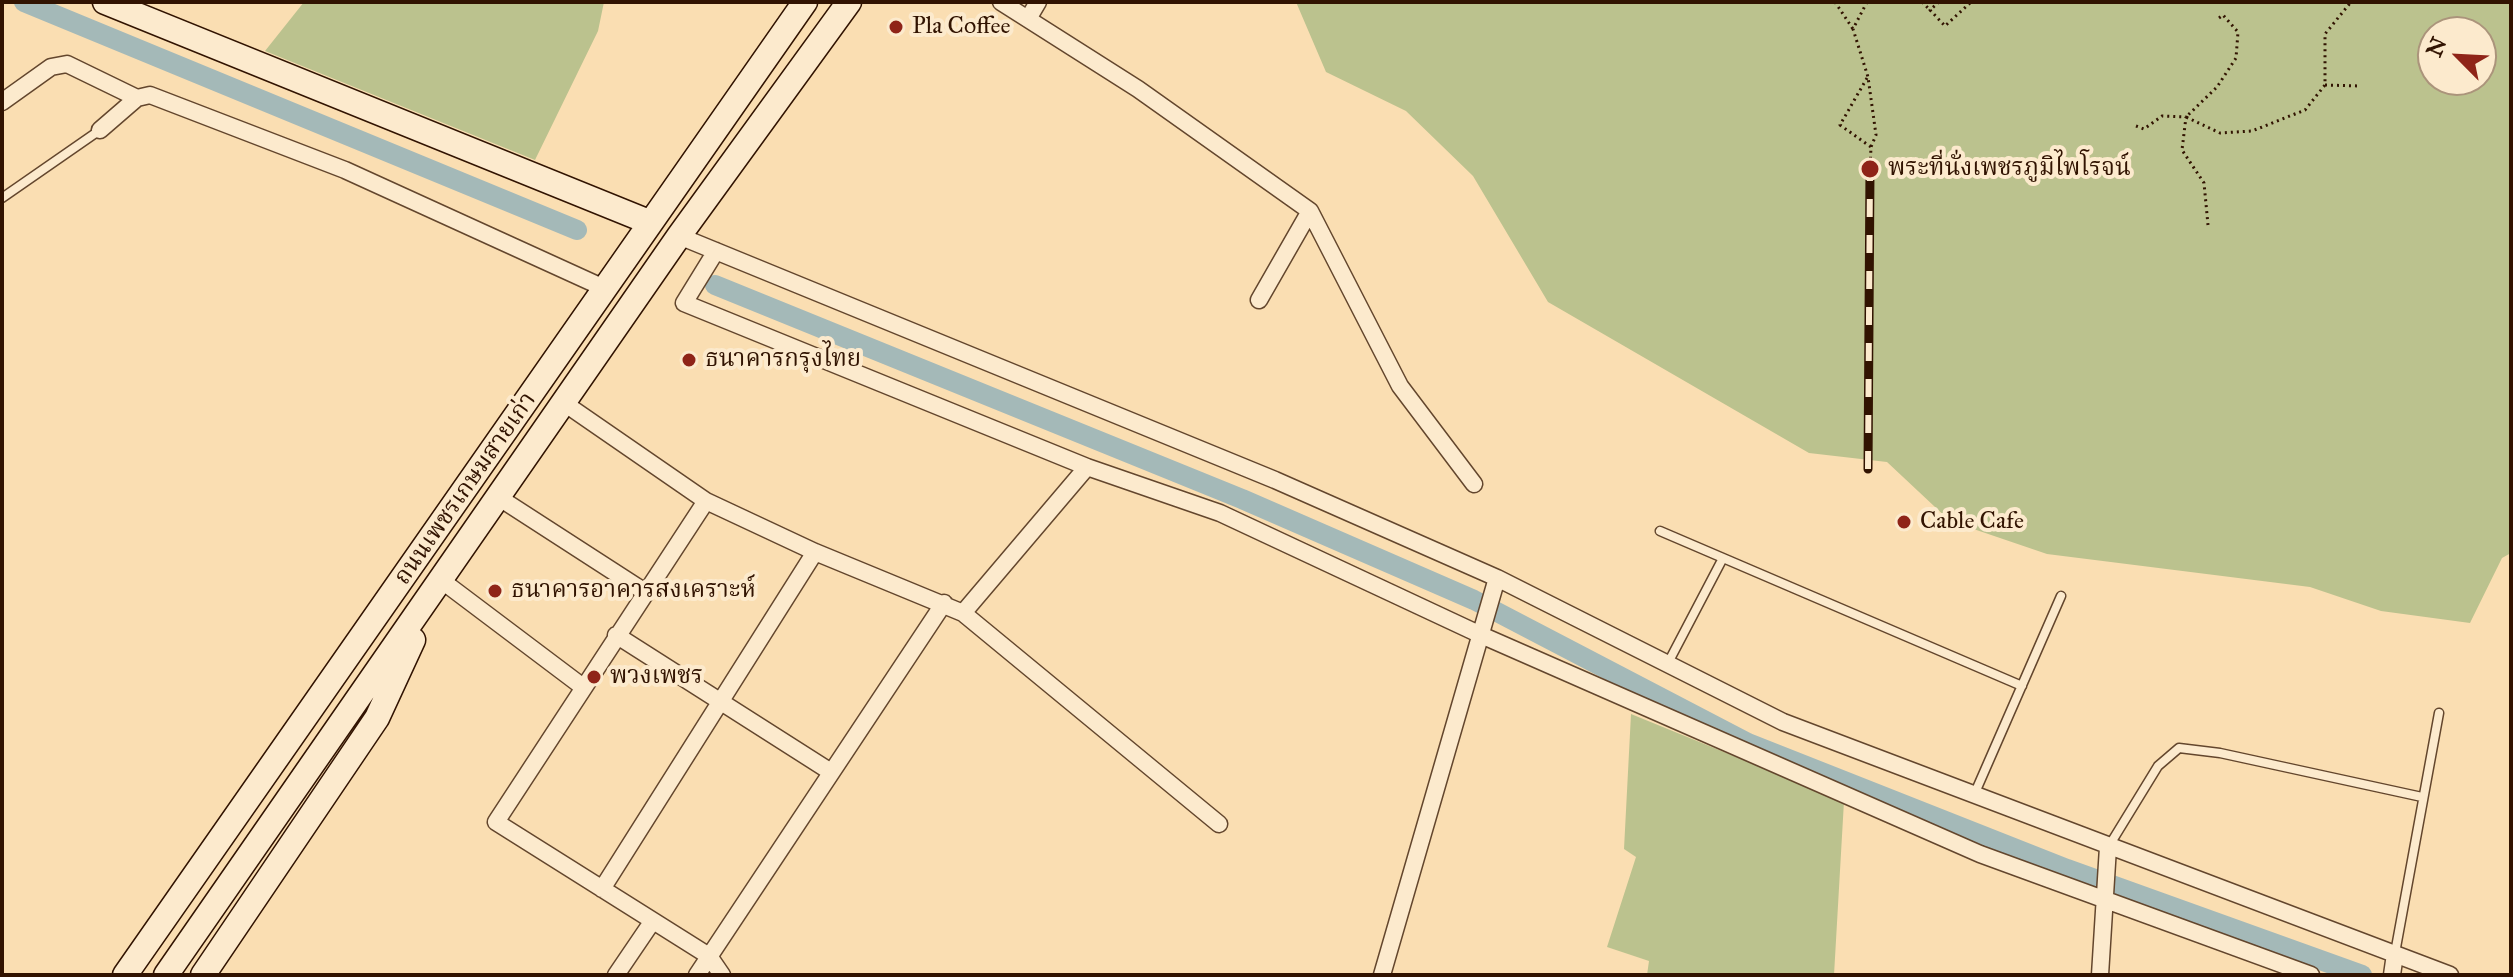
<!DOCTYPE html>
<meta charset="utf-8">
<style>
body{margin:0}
#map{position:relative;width:2513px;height:977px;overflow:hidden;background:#fadeb2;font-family:"IM FELL Great Primer",serif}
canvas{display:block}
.frame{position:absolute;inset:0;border:4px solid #311301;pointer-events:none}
.north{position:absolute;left:2417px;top:16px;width:80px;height:80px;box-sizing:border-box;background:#fceacd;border:2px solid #ab947b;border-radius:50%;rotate:294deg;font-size:22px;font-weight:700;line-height:32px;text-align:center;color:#311301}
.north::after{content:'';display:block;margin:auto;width:28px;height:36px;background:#8f2418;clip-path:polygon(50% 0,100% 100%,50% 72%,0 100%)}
</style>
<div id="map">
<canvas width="2513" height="977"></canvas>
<div class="frame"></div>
<div class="north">N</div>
</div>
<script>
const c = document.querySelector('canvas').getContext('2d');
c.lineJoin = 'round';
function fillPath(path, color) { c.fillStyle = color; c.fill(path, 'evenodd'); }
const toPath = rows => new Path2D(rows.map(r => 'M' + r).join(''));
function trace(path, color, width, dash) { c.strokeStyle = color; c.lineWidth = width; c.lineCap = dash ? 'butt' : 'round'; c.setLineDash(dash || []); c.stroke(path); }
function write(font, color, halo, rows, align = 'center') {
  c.font = font + ' "IM FELL Great Primer","Noto Serif Thai",serif'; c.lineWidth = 8; c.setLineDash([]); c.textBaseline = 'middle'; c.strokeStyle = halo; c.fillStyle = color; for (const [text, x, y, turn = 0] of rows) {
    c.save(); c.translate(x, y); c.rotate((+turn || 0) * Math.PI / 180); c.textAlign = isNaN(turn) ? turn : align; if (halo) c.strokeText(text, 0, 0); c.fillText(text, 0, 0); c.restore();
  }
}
fillPath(toPath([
 [304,2,604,2,598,31,535,160,265,51],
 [1296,2,2511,2,2511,553,2502,558,2470,623,2381,611,2310,587,2047,554,1950,521,1887,462,1809,453,1548,302,1473,176,1406,111,1326,72],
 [2433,32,2481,32,2481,80,2433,80],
 [1631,714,1844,801,1834,975,1647,975,1649,961,1607,947,1636,857,1624,849]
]), '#bbc28e');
trace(toPath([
 [24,2,577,230],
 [715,285,1242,499,1474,600,1748,743,2067,869,2362,975]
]), '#a4b9b8', 20);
const lane = toPath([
 [2,198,100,130],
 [1660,531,2022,686],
 [1668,663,1723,558],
 [1974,795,2061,596],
 [2109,846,2158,766,2179,748,2220,753,2422,797],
 [2395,953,2439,713]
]);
const street = toPath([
 [1001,2,1138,89,1310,211,1400,386,1474,484],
 [1028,19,1038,2],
 [2,102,51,67,67,64,137,98],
 [100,130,137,98,150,95,345,170,604,288],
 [679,236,1275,480,1497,578,1783,722,2450,975],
 [716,251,684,303,1087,467,1220,513,1481,635,1980,854,2311,975],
 [1259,300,1310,211],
 [564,403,706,501,815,552,963,613,1087,467],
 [498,497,645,592],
 [706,501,496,822,709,956,722,975],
 [441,580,583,687],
 [963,613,1219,824],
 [616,635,831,772],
 [602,889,815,552],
 [616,975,652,922],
 [697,975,944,603],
 [1382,975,1497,578],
 [2100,975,2108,847],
 [2392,975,2395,954]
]);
const secondary = toPath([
 [105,2,649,222],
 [125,975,805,2],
 [166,975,679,236,849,2],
 [203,975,377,718,413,640]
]);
trace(lane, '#63462d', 11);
trace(street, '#63462d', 19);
trace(secondary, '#311301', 27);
trace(toPath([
 [1835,2,1853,29],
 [1867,2,1853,29,1868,77,1876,135,1871,147,1870,169],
 [1922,2,1930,10],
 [1939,2,1930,10,1945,26,1971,2],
 [2219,18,2223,15,2238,32,2236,58,2217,87,2186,117,2220,133,2252,131,2305,110,2325,85,2325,34,2351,2],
 [1867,78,1840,125,1871,147],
 [2325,85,2361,86],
 [2136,126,2144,129,2162,116,2186,117,2182,150,2204,183,2208,225]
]), '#311301', 3, [2, 4]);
trace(lane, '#fceacd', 8);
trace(street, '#fceacd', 16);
trace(secondary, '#fceacd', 24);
const rail = toPath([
 [1868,469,1870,169]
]);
trace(rail, '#311301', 9);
trace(rail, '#fceacd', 6, [18]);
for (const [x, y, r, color] of [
 [896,27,8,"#8f2418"],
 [1870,169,10,"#8f2418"],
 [689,360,8,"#8f2418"],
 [1904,522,8,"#8f2418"],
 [495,591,8,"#8f2418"],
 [594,677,8,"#8f2418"]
]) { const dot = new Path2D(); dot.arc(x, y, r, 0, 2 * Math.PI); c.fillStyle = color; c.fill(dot); trace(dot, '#fceacd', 3); }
write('24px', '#311301', '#fceacd', [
 ["Pla Coffee",912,27],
 ["พระที่นั่งเพชรภูมิไพโรจน์",1888,169],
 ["ธนาคารกรุงไทย",705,360],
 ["Cable Cafe",1920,522],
 ["ธนาคารอาคารสงเคราะห์",511,591],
 ["พวงเพชร",610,677]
], 'left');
write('24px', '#311301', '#fceacd', [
 ["ถนนเพชรเกษมสายเก่า",466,489,-55]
]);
</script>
